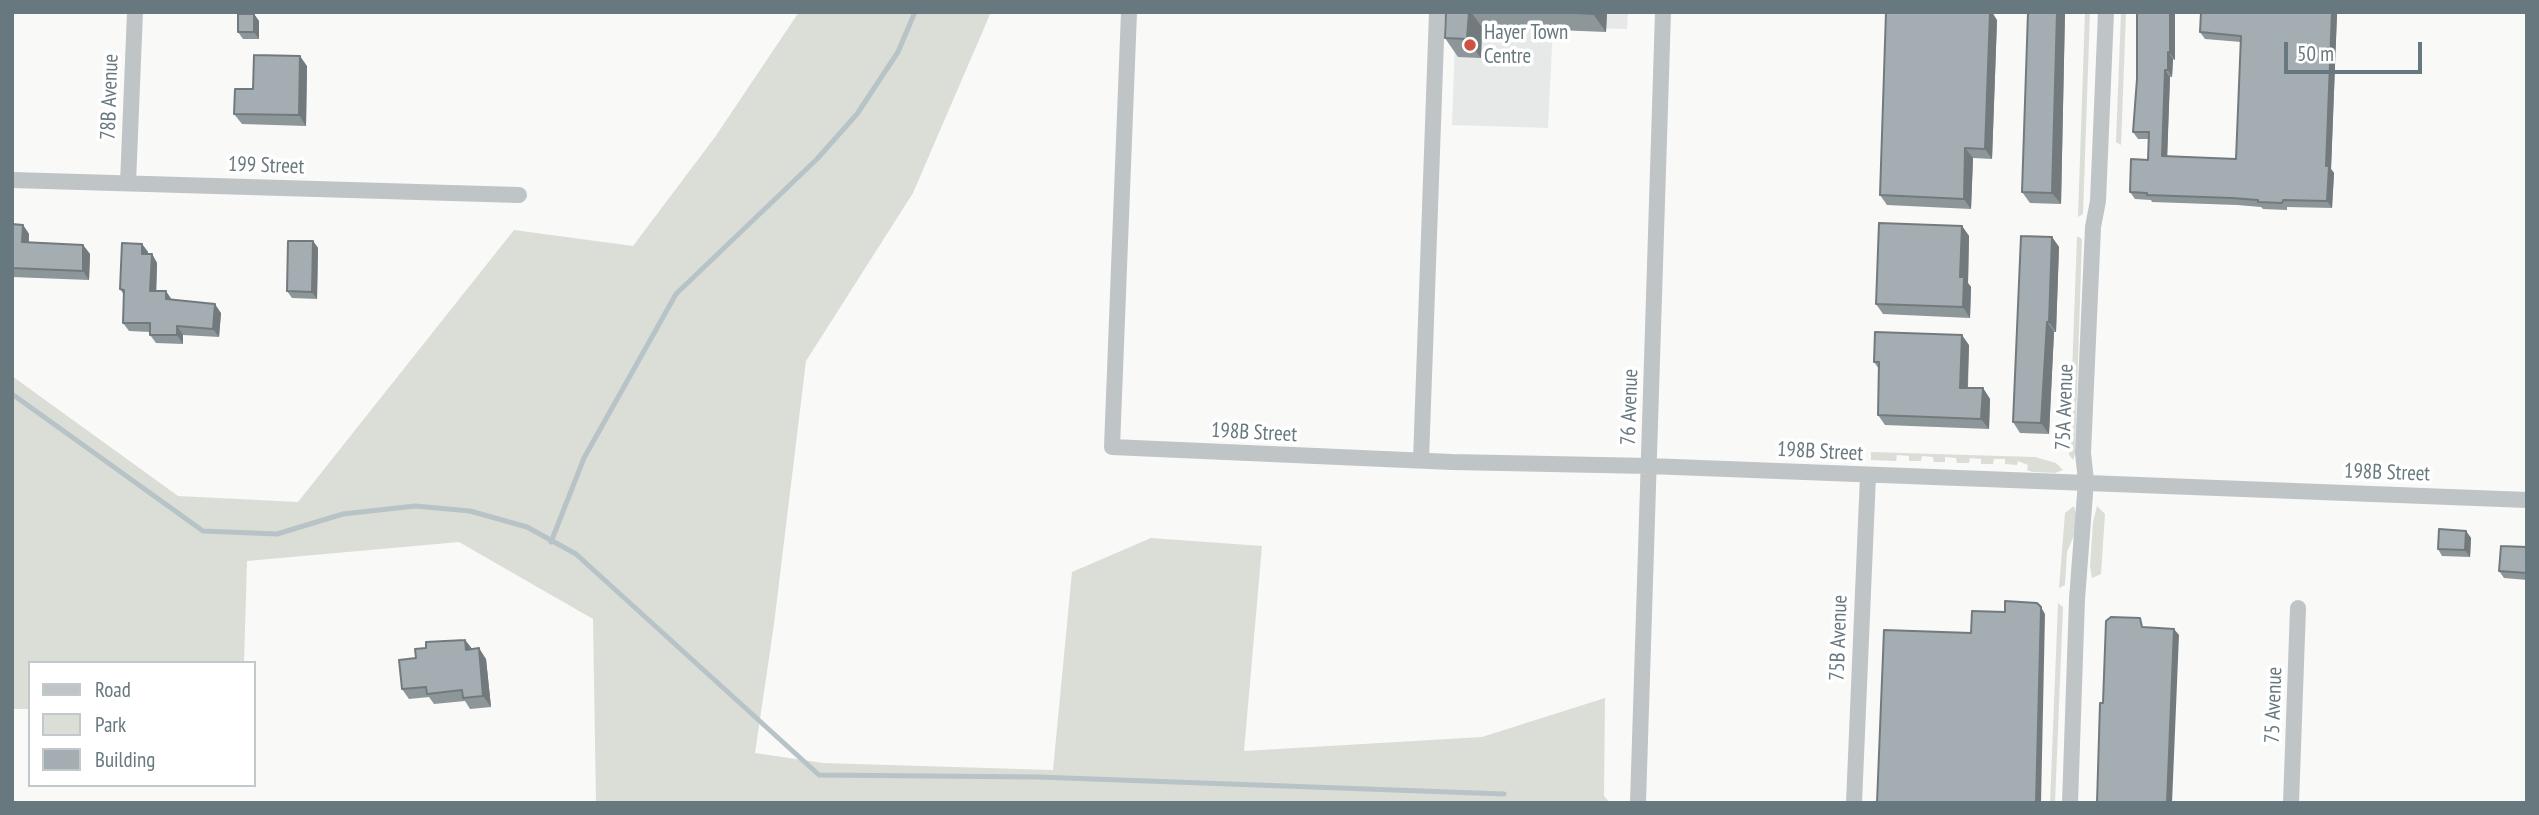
<!DOCTYPE html>
<style>
body{margin:0}
#map{position:relative;width:2539px;height:815px;overflow:hidden;background:#f9f9f8;font-family:"PT Sans Narrow",sans-serif}
canvas{display:block}
.frame{position:absolute;inset:0;border:14px solid #67787e;pointer-events:none}
.legend{position:absolute;left:28px;top:661px;width:228px;height:126px;box-sizing:border-box;background:#fff;border:2px solid #c2c9cb;margin:0;padding:9px 12px;list-style:none;font-size:21px;color:#67787e}
.legend li{display:flex;align-items:center;gap:14px;height:35px}
.legend b{width:35px;border:2px solid #c2c9cb}
.scale{position:absolute;left:2284px;top:42px;width:138px;height:32px;box-sizing:border-box;border:4px solid #67787e;border-top:0;padding-left:9px;font-size:21px;line-height:24px;white-space:nowrap;color:#67787e;-webkit-text-stroke:5px #fff;paint-order:stroke}
</style>
<div id="map">
<canvas width="2539" height="815"></canvas>
<div class="frame"></div>
<ul class="legend">
<li><b style="height:9px;background:#bfc4c6"></b>Road</li>
<li><b style="height:19px;background:#daded7"></b>Park</li>
<li><b style="height:19px;background:#a4aeb2"></b>Building</li>
</ul>
<div class="scale">50 m</div>
</div>
<script>
const c = document.querySelector('canvas').getContext('2d');
c.lineJoin = 'round';
function fillPath(path, color) { c.fillStyle = color; c.fill(path, 'evenodd'); }
const toPath = rows => new Path2D(rows.map(r => 'M' + r).join(''));
function trace(path, color, width, dash) { c.strokeStyle = color; c.lineWidth = width; c.lineCap = dash ? 'butt' : 'round'; c.setLineDash(dash || []); c.stroke(path); }
function write(font, color, halo, rows, align = 'center') {
  c.font = font + ' "PT Sans Narrow",sans-serif'; c.lineWidth = 7; c.setLineDash([]); c.textBaseline = 'middle'; c.strokeStyle = halo; c.fillStyle = color; for (const [text, x, y, turn = 0] of rows) {
    c.save(); c.translate(x, y); c.rotate((+turn || 0) * Math.PI / 180); c.textAlign = isNaN(turn) ? turn : align; if (halo) c.strokeText(text, 0, 0); c.fillText(text, 0, 0); c.restore();
  }
}
fillPath(toPath([
 [1456,12,1628,12,1627,29,1553,27,1548,128,1452,125]
]), '#e7e9e8');
fillPath(toPath([
 [799,12,991,12,913,193,806,361,774,624,755,753,823,763,1053,770,1072,572,1151,538,1262,546,1244,751,1482,737,1605,698,1604,796,1610,803,596,803,593,619,459,542,247,561,244,663,30,663,30,709,12,709,12,376,178,496,298,502,514,230,633,246,715,137],
 [2085,12,2090,12,2083,214,2078,217],
 [2121,12,2126,12,2121,145,2116,142],
 [2077,236,2082,239,2075,454,2073,460,2069,455],
 [1871,452,2035,457,2056,463,2063,470,2055,473,2032,472,2027,470,2028,465,2018,461,2017,465,2005,464,2005,459,1994,459,1993,464,1981,464,1981,459,1970,458,1969,463,1957,463,1956,458,1945,457,1945,462,1934,462,1933,457,1922,456,1921,461,1909,461,1909,456,1897,455,1896,461,1871,460],
 [2074,506,2076,514,2075,533,2067,552,2065,585,2059,588,2065,513],
 [2097,506,2105,514,2101,574,2092,578,2090,567,2093,522],
 [2058,603,2063,607,2055,803,2050,803]
]), '#daded7');
trace(toPath([
 [12,394,203,531,277,534,343,514,415,506,470,511,527,527,576,554,819,775,1038,777,1504,794],
 [551,542,584,458,676,294,817,159,857,114,898,52,915,12]
]), '#b7c3c6', 5);
trace(toPath([
 [1129,12,1112,447,1452,462,1649,466,2527,500],
 [12,180,519,195],
 [128,183,135,12],
 [1421,460,1437,12],
 [1638,803,1663,12],
 [1854,803,1868,475],
 [2070,803,2077,599,2086,481,2083,453,2093,227,2098,201,2106,12],
 [2291,803,2298,608]
]), '#bfc4c6', 16);
fillPath(toPath([
 [1446,12,1607,12,1606,32,1482,27,1481,58,1458,57,1445,38],
 [2028,12,2065,12,2061,204,2030,203,2022,192],
 [2137,12,2175,12,2175,60,2173,59,2172,77,2170,77,2167,156,2236,159,2241,42,2205,39,2200,32,2201,12,2336,12,2337,14,2331,169,2334,173,2332,208,2287,207,2287,210,2263,209,2261,207,2237,205,2152,202,2151,200,2135,199,2130,192,2148,160,2149,139,2138,139,2133,132,2137,79],
 [254,14,259,21,259,39,243,39,238,32],
 [1997,20,1992,159,1973,158,1971,209,1887,205,1880,195],
 [307,66,306,126,242,124,234,114,253,89],
 [12,224,23,225,29,234,29,242,83,245,90,254,89,280,12,277],
 [1962,226,1969,236,1968,283,1971,287,1970,318,1883,314,1876,304],
 [2052,237,2059,247,2056,332,2054,332,2049,434,2020,433,2013,422],
 [313,241,318,248,317,299,292,298,287,291],
 [142,244,148,252,148,254,152,254,157,263,156,291,172,300,221,313,219,337,183,335,183,344,156,343,150,335,150,332,129,331,123,323,124,295,120,289],
 [1969,345,1968,388,1983,388,1990,399,1989,429,1885,425,1878,415,1879,369,1874,362],
 [2466,531,2471,538,2470,557,2442,556,2438,549],
 [2527,547,2527,580,2504,578,2499,571],
 [465,640,472,649,486,659,491,707,470,709,465,701,434,704,429,697,409,699,402,689,416,658,426,648]
]), '#8d9699');
fillPath(toPath([
 [1469,12,1471,12,1482,27,1481,58,1467,39],
 [1593,12,1607,12,1606,32,1593,14],
 [1990,12,1992,12,1997,20,1992,159,1985,149],
 [2057,12,2065,12,2061,204,2052,193],
 [2170,12,2175,12,2175,60,2170,53],
 [2332,12,2336,12,2337,14,2331,169,2334,173,2332,208,2327,201,2326,166],
 [254,14,259,21,259,39,254,32],
 [2168,52,2173,59,2172,77,2168,70],
 [300,56,307,66,306,126,299,115],
 [2165,70,2170,77,2167,163,2162,156],
 [1965,148,1973,158,1971,209,1964,199],
 [23,225,29,234,28,251,22,242],
 [1962,226,1969,236,1968,283,1971,287,1970,318,1963,307,1960,277],
 [2052,237,2059,247,2056,332,2049,322],
 [313,241,318,248,317,299,312,292],
 [142,244,148,252,147,262,142,254],
 [83,245,90,254,89,280,83,271],
 [152,254,157,263,156,300,150,291],
 [166,291,172,300,166,299],
 [215,304,221,313,219,337,213,329],
 [2047,322,2054,332,2049,434,2041,423],
 [177,326,183,335,183,344,177,335],
 [1962,335,1969,345,1967,398,1960,388],
 [1983,388,1990,399,1989,429,1981,419],
 [2466,531,2471,538,2470,557,2465,550],
 [2041,607,2045,614,2041,803,2036,803],
 [2174,629,2179,635,2172,803,2167,803],
 [465,640,473,650,466,650],
 [479,648,486,659,491,707,483,696]
]), '#737a7d');
const building = toPath([
 [1446,12,1469,12,1467,39,1445,38,1446,12],
 [1560,12,1593,12,1593,14,1560,12],
 [1886,12,1990,12,1985,149,1965,148,1964,199,1880,195,1886,12],
 [2028,12,2057,12,2052,193,2022,192,2028,12],
 [2137,12,2170,12,2170,53,2168,52,2168,70,2165,70,2162,156,2236,159,2241,36,2200,32,2201,12,2332,12,2326,166,2329,166,2327,201,2283,200,2282,203,2258,202,2258,200,2232,198,2147,195,2147,193,2130,192,2131,159,2148,160,2149,132,2133,132,2137,79,2137,12],
 [238,14,254,14,254,32,238,32,238,14],
 [254,55,300,56,299,115,234,114,235,89,253,89,254,55],
 [1879,223,1962,226,1960,277,1964,277,1963,307,1876,304,1879,223],
 [12,224,23,225,22,242,83,245,83,271,12,268,12,224],
 [2021,236,2052,237,2049,322,2047,322,2041,423,2013,422,2021,236],
 [288,241,313,241,312,292,287,291,288,241],
 [122,243,142,244,142,254,152,254,150,291,166,291,166,299,215,304,213,329,177,326,177,335,150,335,150,323,123,323,124,290,120,289,122,243],
 [1875,332,1962,335,1960,388,1983,388,1981,419,1878,415,1879,362,1874,362,1875,332],
 [2439,529,2466,531,2465,550,2438,549,2439,529],
 [2501,546,2527,547,2527,573,2499,571,2501,546],
 [2005,601,2037,603,2041,607,2036,803,1877,803,1884,630,1971,633,1972,611,2005,612,2005,601],
 [2111,617,2140,618,2142,627,2174,629,2167,803,2097,803,2100,703,2103,703,2106,621,2111,617],
 [465,640,466,650,479,648,483,696,463,698,462,690,427,694,426,687,402,689,399,660,416,658,415,649,426,648,426,642,465,640]
]);
fillPath(building, '#a4aeb2');
trace(building, '#737a7d', 2);
for (const [x, y, r, color] of [
 [1470,45,7,"#ce5143"]
]) { const dot = new Path2D(); dot.arc(x, y, r, 0, 2 * Math.PI); c.fillStyle = color; c.fill(dot); trace(dot, '#fff', 2.5); }
write('21px', '#67787e', '#fff', [
 ["Hayer Town",1484,33],
 ["Centre",1484,57]
], 'left');
write('21px', '#67787e', '#fff', [
 ["78B Avenue",110,97,-88],
 ["199 Street",266,166,2],
 ["76 Avenue",1630,407,-88],
 ["75A Avenue",2065,407,-88],
 ["198B Street",1254,433,3],
 ["198B Street",1820,452,3],
 ["198B Street",2387,473,2],
 ["75B Avenue",1839,638,-88],
 ["75 Avenue",2274,705,-88]
]);
</script>
